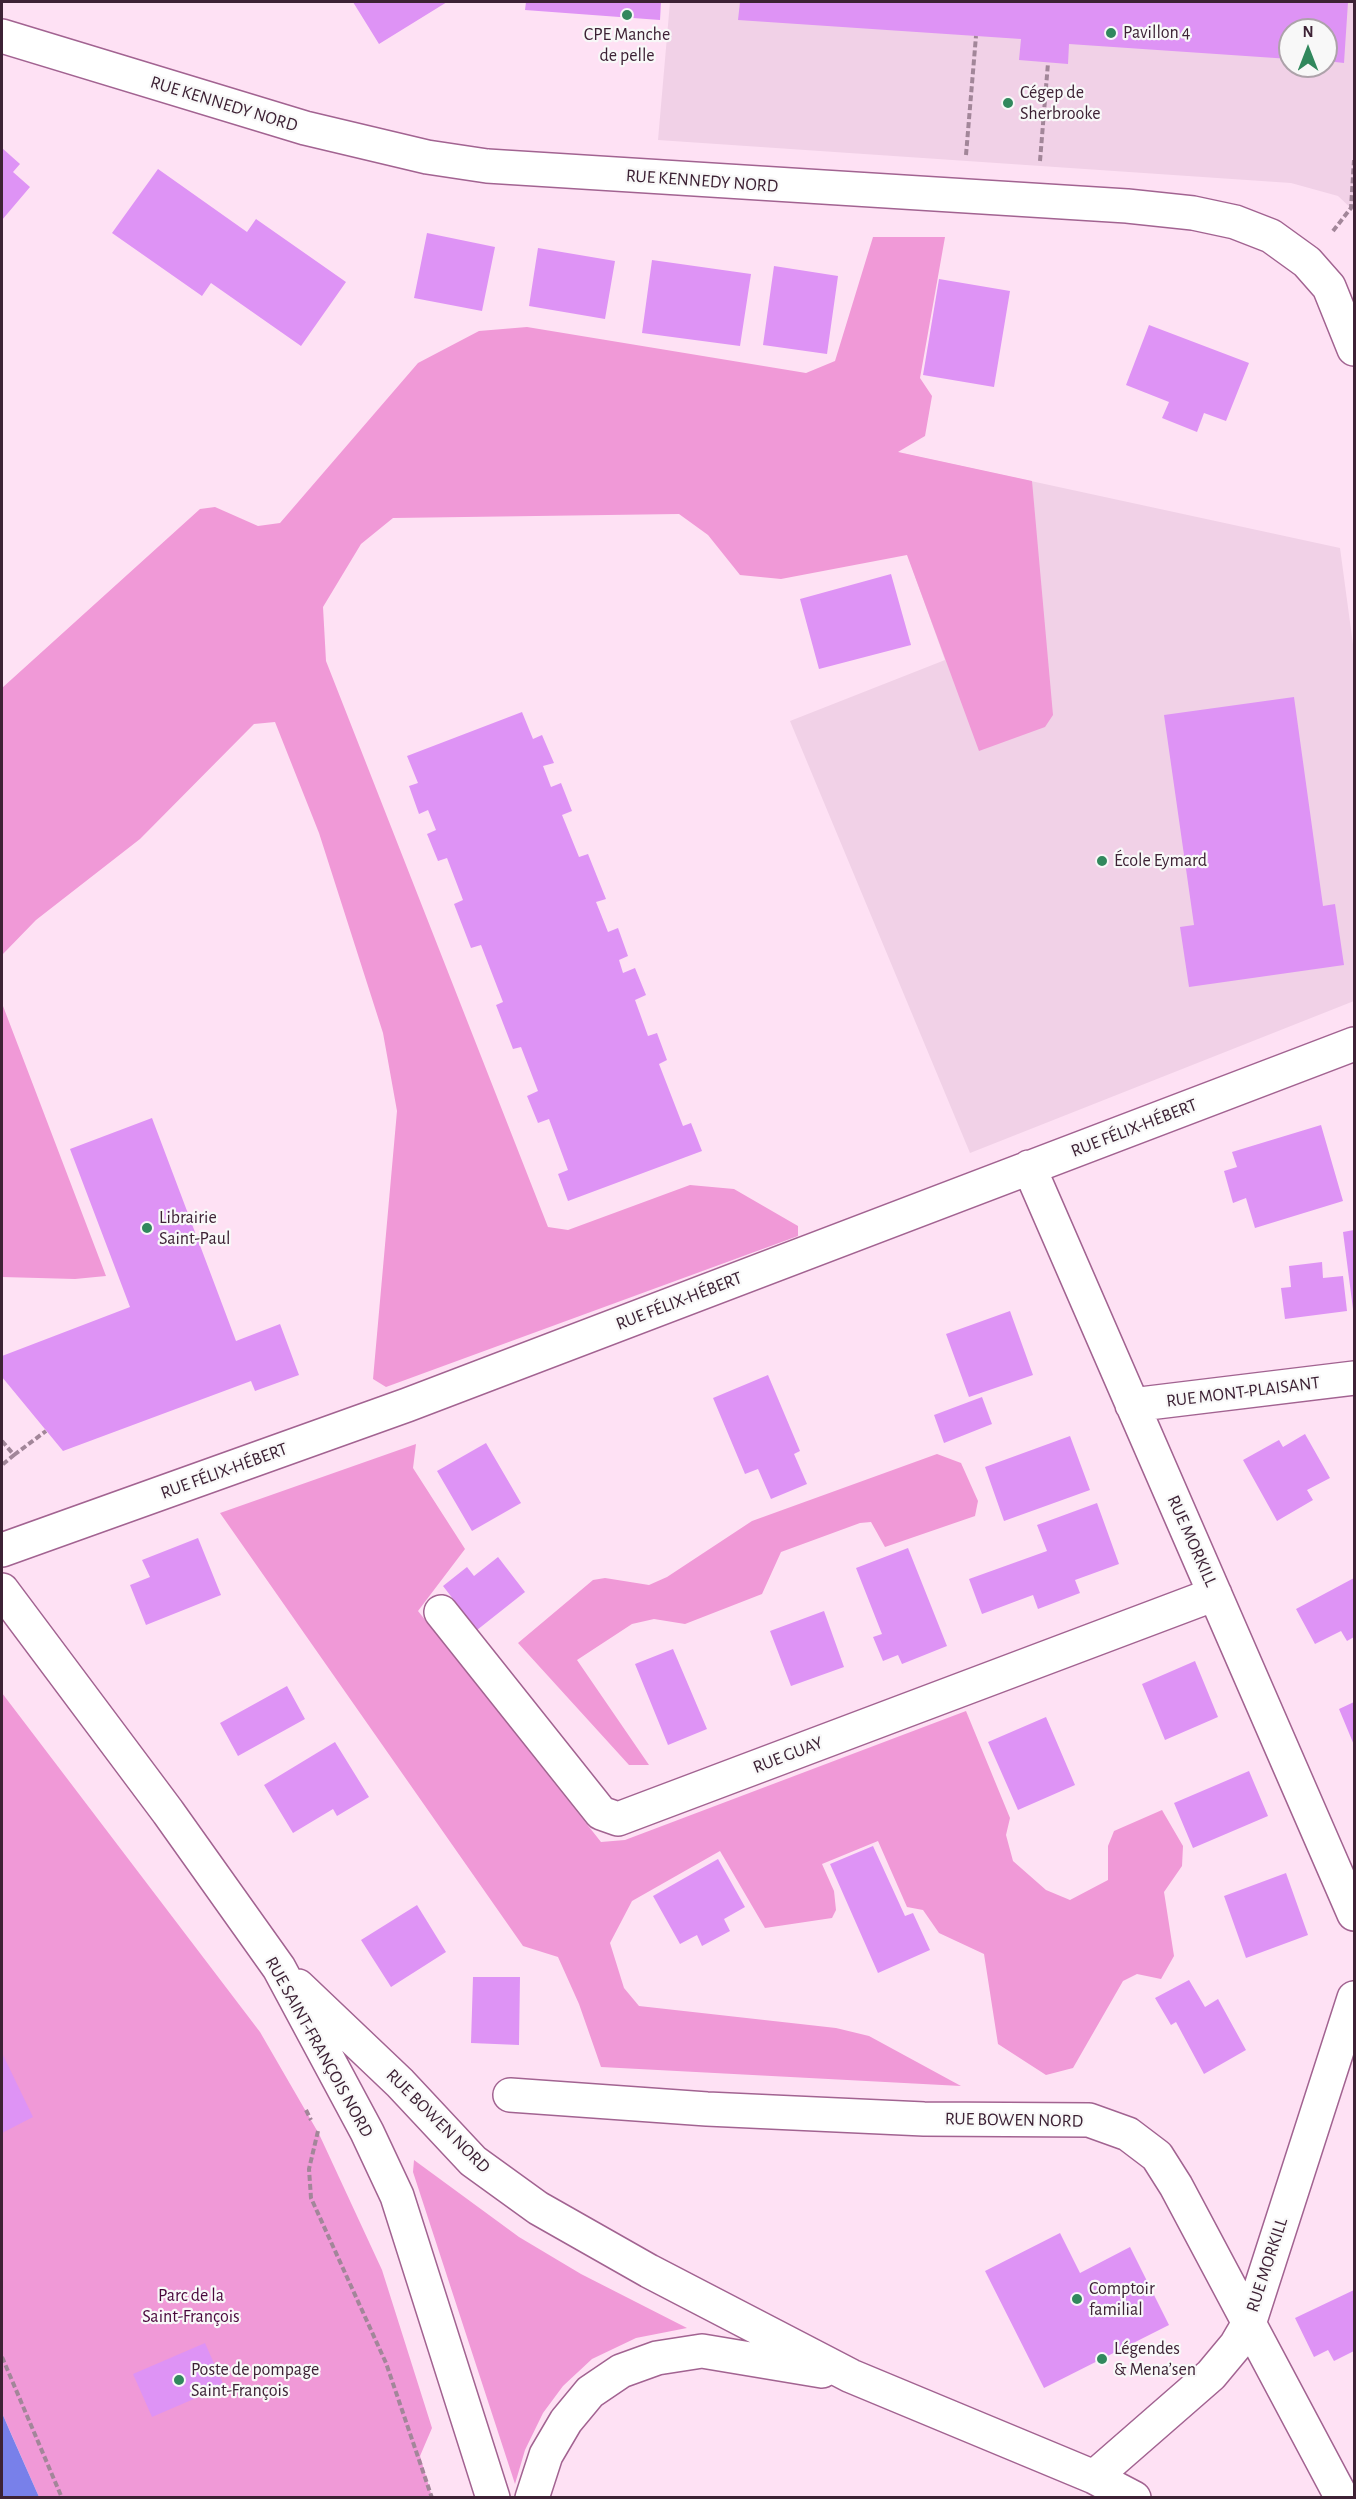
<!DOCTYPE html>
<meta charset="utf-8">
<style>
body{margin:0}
#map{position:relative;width:1356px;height:2499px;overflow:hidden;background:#fee1f4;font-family:"Alegreya Sans",sans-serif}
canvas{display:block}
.frame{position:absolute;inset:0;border:3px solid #3d2235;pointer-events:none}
.north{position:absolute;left:1278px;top:18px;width:60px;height:60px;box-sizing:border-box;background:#f8f8f8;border:2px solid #ada2aa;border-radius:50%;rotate:0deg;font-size:16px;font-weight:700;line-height:24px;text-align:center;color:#3d2235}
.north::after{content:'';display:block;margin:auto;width:21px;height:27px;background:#31885d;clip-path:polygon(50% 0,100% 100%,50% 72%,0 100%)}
</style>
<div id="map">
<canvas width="1356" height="2499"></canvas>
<div class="frame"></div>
<div class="north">N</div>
</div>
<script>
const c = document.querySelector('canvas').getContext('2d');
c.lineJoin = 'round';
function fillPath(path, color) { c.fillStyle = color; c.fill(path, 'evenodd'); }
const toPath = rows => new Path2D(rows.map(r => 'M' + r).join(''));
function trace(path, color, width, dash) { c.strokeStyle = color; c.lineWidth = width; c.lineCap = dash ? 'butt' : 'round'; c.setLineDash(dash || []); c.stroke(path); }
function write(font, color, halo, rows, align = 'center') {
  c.font = font + ' "Alegreya Sans",sans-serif'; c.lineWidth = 4.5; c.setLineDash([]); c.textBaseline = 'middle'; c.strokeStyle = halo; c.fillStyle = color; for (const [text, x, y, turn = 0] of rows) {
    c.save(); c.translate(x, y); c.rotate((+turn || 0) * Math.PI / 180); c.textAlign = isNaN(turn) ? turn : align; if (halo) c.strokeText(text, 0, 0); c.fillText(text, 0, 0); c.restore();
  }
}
fillPath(toPath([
 [670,2,1354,2,1354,211,1338,196,1291,183,658,140],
 [1290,30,1326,30,1326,66,1290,66],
 [897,452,1340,548,1354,652,1354,1001,970,1153,790,721,945,660,907,554]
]), '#f1d1e7');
fillPath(toPath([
 [873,237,945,237,920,378,932,396,925,436,898,452,1032,481,1053,715,1045,727,979,751,907,555,781,579,740,575,708,535,679,514,393,518,361,544,323,607,326,661,548,1227,568,1230,690,1185,734,1189,798,1226,798,1236,386,1387,373,1379,397,1111,383,1033,319,833,275,722,254,724,140,839,36,920,2,955,2,688,200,509,215,507,258,526,280,523,418,363,479,331,527,327,806,373,835,361],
 [2,986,3,1006,106,1276,75,1279,2,1277],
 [416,1444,413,1468,465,1549,418,1611,601,1842,625,1840,966,1711,1010,1818,1006,1835,1013,1861,1046,1890,1070,1900,1108,1880,1108,1846,1114,1831,1162,1810,1183,1846,1182,1866,1164,1892,1174,1956,1161,1979,1137,1974,1123,1981,1073,2068,1046,2075,998,2044,984,1954,939,1933,923,1910,907,1907,878,1841,822,1864,834,1891,836,1910,832,1918,765,1928,720,1851,632,1901,610,1943,624,1988,639,2006,836,2028,869,2036,961,2086,601,2067,579,2004,558,1957,523,1946,220,1513],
 [937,1454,961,1463,978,1501,975,1516,885,1547,871,1522,860,1523,781,1552,762,1594,685,1624,654,1619,632,1624,577,1660,649,1765,629,1765,518,1643,593,1580,605,1578,649,1585,667,1577,752,1521],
 [2,1693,260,2032,319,2134,382,2270,432,2428,420,2456,432,2497,39,2497,2,2413],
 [414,2160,519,2237,581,2274,687,2328,636,2338,592,2359,563,2386,543,2413,525,2450,515,2484,413,2172]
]), '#f099d7');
fillPath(toPath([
 [2,2413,12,2436,39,2497,2,2497]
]), '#7880ea');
fillPath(toPath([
 [353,2,447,2,379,44],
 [526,2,661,2,660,20,525,10],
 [740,2,1348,2,1344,63,1326,61,1326,30,1290,30,1290,59,1069,44,1068,64,1019,60,1021,39,738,20],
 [2,148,20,164,13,172,30,187,2,220],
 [158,169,247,232,256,219,346,282,301,346,211,283,202,296,112,233],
 [427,233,495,247,482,311,414,298],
 [538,248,615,261,605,319,529,306],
 [652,260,751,274,740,346,642,333],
 [774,266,838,276,827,354,763,345],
 [939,279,1010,291,994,387,923,375],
 [1149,325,1249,363,1226,421,1204,413,1197,432,1162,418,1169,402,1126,385],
 [891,574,911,645,819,669,800,599],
 [1294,697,1323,906,1335,904,1344,965,1189,987,1180,927,1194,925,1164,715],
 [522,712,533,739,542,735,554,763,543,766,551,787,561,783,572,811,562,815,579,857,588,854,606,899,596,902,608,932,618,928,628,956,619,960,623,973,635,968,646,995,635,1000,648,1036,657,1033,667,1060,659,1064,683,1126,691,1123,702,1151,568,1201,558,1174,568,1170,549,1119,538,1123,527,1096,538,1091,521,1047,513,1049,496,1005,503,1002,481,945,471,948,454,904,463,900,447,858,438,861,427,834,436,830,428,810,419,814,409,786,418,783,407,756],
 [152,1118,236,1341,280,1324,299,1375,255,1391,251,1381,63,1451,2,1377,2,1356,130,1307,70,1149],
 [1321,1125,1343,1201,1255,1228,1246,1198,1233,1203,1224,1171,1237,1167,1232,1152],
 [1354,1230,1354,1309,1353,1309,1343,1232],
 [1322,1262,1323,1278,1343,1276,1347,1311,1285,1319,1281,1288,1291,1287,1289,1266],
 [1010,1311,1033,1375,969,1397,946,1334],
 [768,1375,800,1451,794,1454,807,1484,771,1499,758,1469,745,1474,713,1398],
 [982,1397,992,1424,944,1443,934,1415],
 [1305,1434,1330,1478,1307,1490,1313,1500,1277,1521,1243,1460,1279,1440,1283,1447],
 [1070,1436,1090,1490,1004,1521,985,1467],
 [486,1443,521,1503,472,1531,437,1471],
 [1097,1503,1119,1564,1075,1580,1080,1593,1038,1609,1033,1595,982,1614,969,1579,1047,1551,1037,1525],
 [198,1538,221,1595,146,1625,130,1585,150,1577,142,1560],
 [908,1548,947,1646,902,1664,898,1655,883,1661,873,1637,882,1634,856,1568],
 [498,1557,525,1592,477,1630,443,1586,467,1567,474,1576],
 [1354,1578,1354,1637,1347,1641,1341,1631,1315,1644,1296,1609],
 [824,1611,844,1667,791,1686,770,1631],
 [673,1649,707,1729,668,1745,635,1664],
 [1195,1661,1218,1717,1165,1740,1142,1684],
 [287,1686,305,1719,238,1756,220,1723],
 [1354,1702,1354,1745,1339,1709],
 [1046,1717,1075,1785,1018,1810,988,1742],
 [335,1742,369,1797,337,1816,333,1809,293,1833,264,1785],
 [1249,1771,1268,1816,1193,1848,1174,1803],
 [873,1846,905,1916,913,1913,930,1950,878,1973,830,1864],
 [718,1859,745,1907,724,1919,730,1931,702,1946,697,1935,680,1944,653,1896],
 [1286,1873,1308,1935,1246,1958,1224,1896],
 [417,1905,446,1952,391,1987,361,1940],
 [473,1977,520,1977,519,2045,471,2043],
 [1189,1980,1205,2007,1218,1999,1246,2050,1204,2074,1176,2022,1171,2025,1155,1998],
 [2,2053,33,2117,2,2133],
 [1060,2233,1080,2273,1130,2247,1169,2325,1044,2388,985,2271],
 [1354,2290,1354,2351,1334,2361,1328,2350,1314,2357,1295,2318],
 [205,2343,224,2386,152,2417,133,2374]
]), '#de93f5');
const minor = toPath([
 [2,36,305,128,427,157,487,166,1127,206,1193,213,1235,222,1271,236,1307,262,1329,287,1354,349],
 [1029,1167,1354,1914],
 [1132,1405,1354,1378],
 [2,1550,407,1405,1354,1044],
 [2,1590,168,1812,279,1968,367,2132,397,2196,493,2498],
 [441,1612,601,1813,618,1819,1215,1594],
 [298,1986,400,2083,473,2161,538,2208,649,2271,851,2376,1094,2477,1134,2498],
 [510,2095,707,2109,924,2119,1089,2120,1128,2134,1157,2156,1176,2186,1342,2498],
 [1094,2477,1211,2375,1236,2345,1250,2321,1354,1998],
 [532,2498,546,2455,566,2421,590,2392,621,2371,657,2358,702,2351,822,2371]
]);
trace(minor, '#a26391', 36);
trace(toPath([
 [966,155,976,36],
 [1040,161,1048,63],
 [1333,231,1351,208,1354,160],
 [2,1441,14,1455,2,1465],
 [14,1455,46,1431],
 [306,2110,311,2120],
 [318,2131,309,2169,311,2198,386,2363,432,2498],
 [2,2357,62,2498]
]), '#a28699', 4, [6, 3]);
trace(minor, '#fff', 33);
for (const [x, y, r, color] of [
 [627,15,6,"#31885d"],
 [1111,33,6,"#31885d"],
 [1008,103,6,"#31885d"],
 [1102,861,6,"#31885d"],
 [147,1228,6,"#31885d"],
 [1077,2299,6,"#31885d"],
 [1102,2359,6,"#31885d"],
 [179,2380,6,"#31885d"]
]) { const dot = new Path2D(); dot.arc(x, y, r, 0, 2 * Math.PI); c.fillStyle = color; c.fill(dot); trace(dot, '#f8f8f8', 2); }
write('18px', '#3d2235', '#f8f8f8', [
 ["Pavillon 4",1123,33],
 ["CPE Manche",627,35,"center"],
 ["de pelle",627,56,"center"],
 ["Cégep de",1020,93],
 ["Sherbrooke",1020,114],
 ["École Eymard",1114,861],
 ["Librairie",159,1218],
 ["Saint-Paul",159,1239],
 ["Comptoir",1089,2289],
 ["familial",1089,2310],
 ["Légendes",1114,2349],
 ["& Mena’sen",1114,2370],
 ["Poste de pompage",191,2370],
 ["Saint-François",191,2391]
], 'left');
write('18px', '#3d2235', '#f8f8f8', [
 ["RUE KENNEDY NORD",224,104,17],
 ["RUE KENNEDY NORD",702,181,4],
 ["RUE FÉLIX-HÉBERT",1134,1128,-21],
 ["RUE FÉLIX-HÉBERT",679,1301,-21],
 ["RUE MONT-PLAISANT",1243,1392,-7],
 ["RUE FÉLIX-HÉBERT",224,1471,-20],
 ["RUE MORKILL",1192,1541,66],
 ["RUE GUAY",788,1755,-21],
 ["RUE SAINT-FRANÇOIS NORD",319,2047,61],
 ["RUE BOWEN NORD",1014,2120,1],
 ["RUE BOWEN NORD",438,2121,45],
 ["RUE MORKILL",1267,2265,-72]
]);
write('18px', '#49073c', '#f8f8f8', [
 ["Parc de la",191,2296],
 ["Saint-François",191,2317]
]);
</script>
